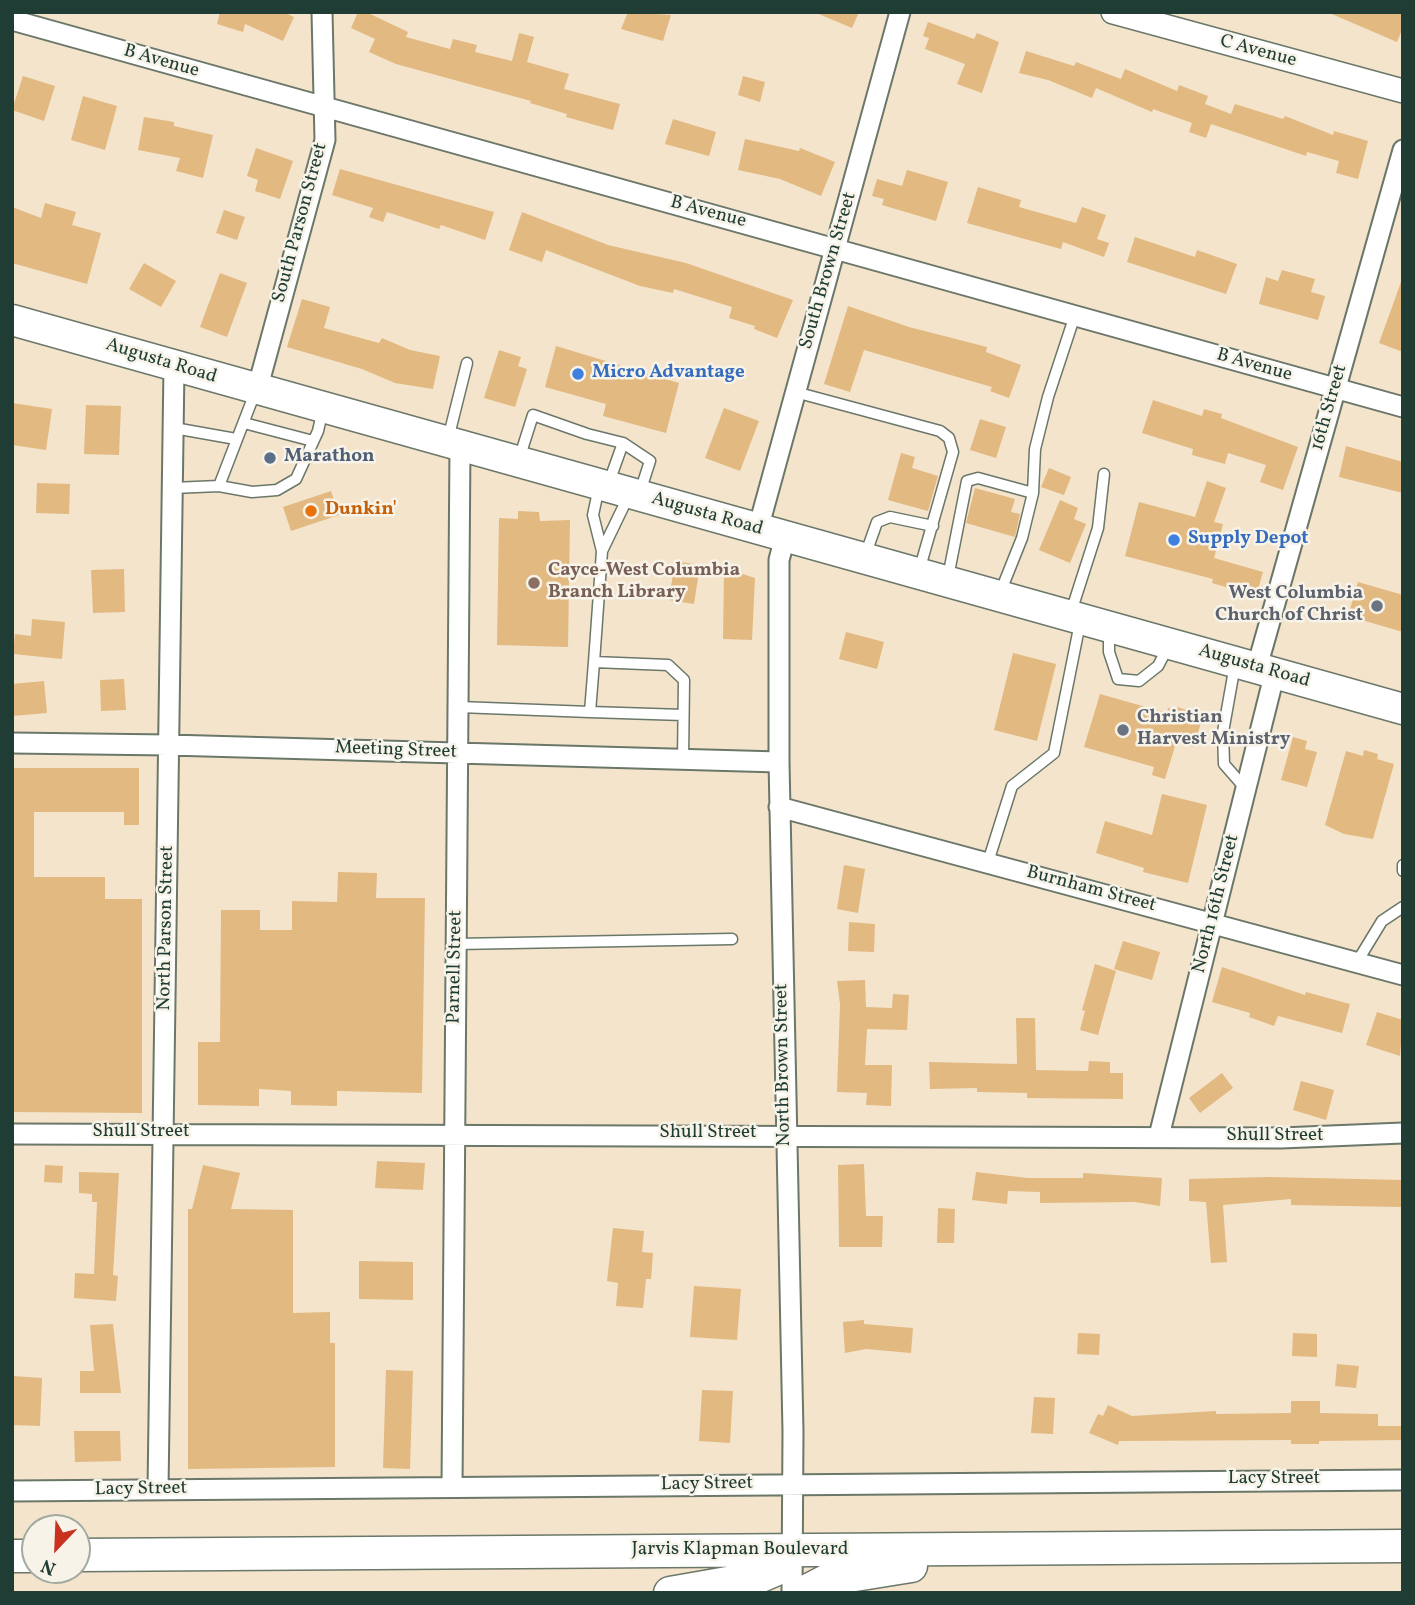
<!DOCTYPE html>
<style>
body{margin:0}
#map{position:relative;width:1415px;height:1605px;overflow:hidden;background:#f4e4cc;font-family:Vollkorn,serif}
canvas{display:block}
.frame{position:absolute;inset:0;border:14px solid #1f3d34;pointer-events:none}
.north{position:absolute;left:21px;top:1514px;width:70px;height:70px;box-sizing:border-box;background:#f7f3e8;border:2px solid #a1aaa0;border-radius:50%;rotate:203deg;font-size:19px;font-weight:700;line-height:28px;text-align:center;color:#1f3d34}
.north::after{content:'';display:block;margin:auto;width:24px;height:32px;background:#c8321e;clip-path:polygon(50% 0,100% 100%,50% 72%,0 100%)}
</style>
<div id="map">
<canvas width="1415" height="1605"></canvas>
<div class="frame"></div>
<div class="north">N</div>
</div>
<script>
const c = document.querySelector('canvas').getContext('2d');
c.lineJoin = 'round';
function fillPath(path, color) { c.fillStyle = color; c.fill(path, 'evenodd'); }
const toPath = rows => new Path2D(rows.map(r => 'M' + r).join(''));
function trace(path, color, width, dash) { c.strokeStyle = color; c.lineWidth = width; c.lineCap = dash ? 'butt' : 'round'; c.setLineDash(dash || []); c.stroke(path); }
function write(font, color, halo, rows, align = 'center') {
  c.font = font + ' Vollkorn,serif'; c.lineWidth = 5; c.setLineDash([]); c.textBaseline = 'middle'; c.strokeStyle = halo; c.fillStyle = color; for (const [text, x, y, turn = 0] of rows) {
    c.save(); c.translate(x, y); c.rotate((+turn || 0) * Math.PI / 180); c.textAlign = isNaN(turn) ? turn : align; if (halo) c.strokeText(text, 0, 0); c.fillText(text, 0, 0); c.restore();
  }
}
fillPath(toPath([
 [220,12,283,12,294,17,283,41,245,24,243,32,217,24],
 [358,12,366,12,408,32,406,37,450,49,453,39,477,45,475,52,512,61,519,33,534,37,527,62,569,74,564,89,620,104,613,130,566,117,567,114,530,103,531,101,396,64,369,52,375,39,351,28],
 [628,12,671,15,663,41,621,29],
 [814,12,859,12,852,28],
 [1327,12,1403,12,1403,27,1397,42],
 [928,22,974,39,977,33,999,42,982,93,957,84,965,64,925,49,929,38,923,36],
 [1026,51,1074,66,1076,62,1121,79,1125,69,1177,91,1179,85,1208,96,1205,104,1231,114,1235,104,1283,119,1285,116,1333,135,1334,131,1368,141,1358,179,1336,173,1339,161,1307,152,1306,156,1211,124,1206,138,1189,132,1192,123,1153,109,1152,112,1096,88,1092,98,1048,80,1019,73],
 [23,76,55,86,44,121,12,110],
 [743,76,765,82,760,102,738,95],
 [83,96,117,106,105,150,71,140],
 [144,117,174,122,174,126,213,135,203,178,176,171,180,158,138,150],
 [673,119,716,132,709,156,665,144],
 [745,139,799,151,800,148,835,162,821,196,780,179,738,170],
 [256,148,293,161,280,199,255,191,258,180,247,176],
 [340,169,494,212,485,240,441,225,439,229,387,212,383,222,369,217,373,208,332,195],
 [907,170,948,182,936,221,882,205,884,199,872,196,877,179,902,186],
 [978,187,1021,200,1019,207,1076,223,1082,207,1106,215,1097,239,1109,243,1104,257,1063,242,1061,249,967,223],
 [45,203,76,212,72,225,101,233,87,284,12,263,12,207,41,218],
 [224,210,245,217,237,240,216,233],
 [522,212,608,245,686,263,793,300,777,338,754,329,755,326,729,318,732,307,674,289,673,293,640,286,546,250,542,262,509,250],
 [1135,237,1195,257,1197,250,1237,264,1226,294,1127,262],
 [144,263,176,281,161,307,129,289],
 [1282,270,1315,279,1311,292,1325,296,1318,320,1259,304,1266,277,1278,281],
 [220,273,247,283,227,337,200,327],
 [1401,282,1403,283,1403,352,1379,343],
 [302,299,330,307,324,328,379,343,382,338,410,350,440,356,433,389,395,383,362,369,287,347],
 [848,306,909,327,987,347,986,352,1021,365,1009,398,990,391,992,387,864,350,850,392,824,384],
 [556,346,679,383,666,433,603,416,606,404,545,387],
 [499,350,521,357,518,366,527,369,515,407,484,398],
 [1153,400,1202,416,1204,409,1222,414,1221,418,1298,447,1283,490,1260,482,1266,465,1228,453,1225,464,1192,455,1193,449,1142,433],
 [12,403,52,409,46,450,12,445],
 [86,405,121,406,119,455,84,454],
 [724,408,759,421,740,471,705,458],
 [980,419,1006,427,996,458,970,450],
 [1346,446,1403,462,1403,493,1339,477],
 [901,453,915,457,912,468,938,476,928,511,888,500],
 [1049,468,1071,477,1064,495,1041,487],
 [1207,481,1226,488,1214,522,1223,524,1214,558,1263,572,1256,596,1212,583,1213,579,1125,556,1139,502,1195,517],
 [37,483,70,484,69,514,36,513],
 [975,488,1015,499,1011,512,1020,514,1015,537,966,523],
 [331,491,339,515,291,531,283,507],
 [1060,500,1078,508,1074,519,1086,524,1070,563,1039,550],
 [518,511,539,512,540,521,570,520,568,647,497,645,499,518,518,519],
 [675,561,700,565,694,604,669,600],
 [724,568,755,578,752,640,723,639],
 [124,569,125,612,93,613,91,570],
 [1358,582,1403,595,1403,632,1348,616],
 [32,619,65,622,62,659,13,654,15,634,31,636],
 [846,632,884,642,877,669,839,659],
 [1013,653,1056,664,1037,741,994,730],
 [124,679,126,710,101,711,100,680],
 [44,681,47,713,12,716,12,684],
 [1100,694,1167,713,1168,708,1176,710,1177,707,1203,715,1194,747,1180,743,1175,746,1165,779,1152,775,1154,767,1084,747],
 [1293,737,1307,741,1305,749,1317,752,1307,787,1281,780],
 [1364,750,1378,754,1377,759,1394,764,1373,839,1344,834,1325,825,1346,751,1363,756],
 [12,768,139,768,139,825,124,825,124,812,34,812,34,877,105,877,105,899,142,899,142,1113,12,1112],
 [1162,794,1207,805,1188,883,1143,872,1144,868,1096,853,1105,821,1152,835],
 [844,865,865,869,858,913,837,909],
 [338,872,377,873,376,898,425,898,422,1093,337,1091,337,1106,291,1105,291,1091,259,1089,259,1106,198,1105,198,1042,220,1042,221,910,260,910,260,930,292,930,292,901,337,902],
 [849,922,875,924,874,952,848,951],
 [1123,941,1160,952,1152,980,1114,969],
 [1095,964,1116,971,1098,1035,1080,1030,1085,1011,1082,1010],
 [1222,967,1305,995,1306,992,1350,1004,1342,1033,1278,1016,1274,1026,1249,1017,1250,1013,1212,1002],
 [865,980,866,1007,892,1008,893,994,909,995,907,1030,867,1029,865,1065,892,1065,891,1106,866,1105,867,1093,837,1092,840,1004,837,981],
 [1377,1012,1403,1020,1400,1056,1366,1045],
 [1016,1018,1035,1018,1036,1070,1088,1071,1089,1061,1110,1062,1110,1073,1123,1073,1123,1099,1027,1098,1027,1093,977,1092,977,1088,930,1089,929,1062,1017,1064],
 [1222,1073,1233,1088,1200,1113,1189,1098],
 [1301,1081,1334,1090,1326,1120,1293,1110],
 [377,1161,425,1163,423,1190,375,1188],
 [864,1164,866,1216,883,1216,882,1247,839,1247,838,1165],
 [45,1165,63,1166,62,1183,44,1182],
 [203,1165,240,1173,231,1209,293,1210,293,1313,330,1312,330,1343,335,1343,335,1467,188,1469,188,1209,192,1209],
 [79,1172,119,1173,113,1275,118,1276,116,1301,74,1298,75,1273,94,1274,97,1202,92,1202,92,1194,79,1193],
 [976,1172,1028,1178,1083,1178,1083,1173,1162,1178,1160,1206,1135,1202,1040,1203,1040,1192,1008,1191,1007,1204,972,1200],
 [1268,1177,1403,1180,1403,1207,1291,1205,1291,1199,1223,1205,1227,1262,1211,1263,1206,1202,1189,1201,1189,1179],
 [938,1208,955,1209,954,1243,937,1243],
 [613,1228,644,1231,642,1252,653,1253,651,1279,646,1279,643,1308,616,1306,618,1283,607,1281],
 [359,1261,413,1262,413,1300,359,1299],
 [694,1286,741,1289,737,1340,690,1337],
 [864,1320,864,1324,913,1328,911,1353,866,1349,845,1353,843,1322],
 [113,1324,121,1393,80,1393,80,1371,94,1371,90,1325],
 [1078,1333,1100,1334,1099,1355,1077,1354],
 [1293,1333,1317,1334,1317,1357,1292,1356],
 [1337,1364,1359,1366,1356,1388,1335,1386],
 [386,1370,413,1371,410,1469,383,1468],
 [12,1376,42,1378,40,1426,12,1425],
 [702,1390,733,1391,730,1443,699,1441],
 [1034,1397,1055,1398,1053,1434,1031,1433],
 [1291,1401,1320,1401,1320,1413,1378,1414,1378,1426,1403,1426,1403,1440,1319,1441,1319,1444,1291,1444,1291,1440,1119,1441,1118,1445,1089,1433,1098,1414,1103,1416,1108,1405,1132,1416,1216,1411,1216,1414,1291,1413],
 [74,1431,120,1431,121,1461,75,1462]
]), '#e2b981');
const service = toPath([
 [795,392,940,431,949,438,953,452,919,571],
 [244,423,313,441],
 [174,428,236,439],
 [448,439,467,363],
 [623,443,650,461,640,492],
 [519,459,533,415,587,434,623,443,608,485],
 [219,486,256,390],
 [599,487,593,515,602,551,594,662,668,665,684,680,683,760],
 [173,488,219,486,252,492,277,490,296,479,318,431,323,409],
 [602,551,629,495],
 [865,556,877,522,890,517,933,526],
 [948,577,967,481,978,478,1033,493],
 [1000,593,1022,538,1033,493,1035,449,1048,397,1075,315],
 [1071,612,1098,528,1104,474],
 [1109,630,1109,652,1118,679,1139,681,1158,666,1168,647],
 [1235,665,1223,732,1224,764,1245,788],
 [459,707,590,712,594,662],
 [590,712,683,715],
 [988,862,1012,786,1054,753,1080,623],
 [1403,865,1403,871],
 [456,944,732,939],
 [1357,962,1382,921,1403,907]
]);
const minor = toPath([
 [12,20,1403,407],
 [257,390,325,140,322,12],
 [758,529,900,12],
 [785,537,779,560,779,762,793,1431,792,1593],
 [1257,667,1403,150],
 [12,743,169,745,779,762],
 [779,807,1403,975],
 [12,1134,1281,1138,1403,1133],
 [1159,1136,1275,672],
 [452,1487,460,446],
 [158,1489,174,367],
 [12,1491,1403,1480]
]);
const tertiary = toPath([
 [1113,12,1403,91]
]);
const primary = toPath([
 [12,320,1403,709]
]);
const trunk = toPath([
 [77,1555,1403,1546],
 [12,1556,35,1556],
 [670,1593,756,1578,777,1569,792,1550],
 [803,1593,830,1579,911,1566]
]);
trace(service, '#6a7769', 13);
trace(minor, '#6a7769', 23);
trace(tertiary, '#6a7769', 26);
trace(primary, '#6a7769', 33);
trace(trunk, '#6a7769', 35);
trace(service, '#fff', 10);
trace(minor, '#fff', 19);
trace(tertiary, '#fff', 23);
trace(primary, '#fff', 30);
trace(trunk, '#fff', 32);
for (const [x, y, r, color] of [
 [578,374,7,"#3f7fe0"],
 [270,458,7,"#5c6f8a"],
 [311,511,7,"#e8710a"],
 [1174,540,7,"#3f7fe0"],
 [534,583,7,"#8d6e63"],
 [1377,606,7,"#6b7280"],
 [1123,730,7,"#6b7280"]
]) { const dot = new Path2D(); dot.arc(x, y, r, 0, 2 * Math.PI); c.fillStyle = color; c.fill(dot); trace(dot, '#f7f3e8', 2.5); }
write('19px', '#1f3d34', '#f7f3e8', [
 ["C Avenue",1258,52,15],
 ["B Avenue",161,62,16],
 ["B Avenue",708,213,15],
 ["South Parson Street",301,223,-75],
 ["South Brown Street",829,271,-74],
 ["Augusta Road",161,362,17],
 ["B Avenue",1254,366,16],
 ["16th Street",1330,408,-74],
 ["Augusta Road",707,515,16],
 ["Augusta Road",1254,667,16],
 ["Meeting Street",396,751,2],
 ["Burnham Street",1091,890,15],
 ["North 16th Street",1217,904,-76],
 ["North Parson Street",167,928,-89],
 ["Parnell Street",456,967,-89],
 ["North Brown Street",784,1065,-91],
 ["Shull Street",141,1133],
 ["Shull Street",708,1134],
 ["Shull Street",1275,1137],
 ["Lacy Street",1274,1480],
 ["Lacy Street",707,1485,-1],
 ["Lacy Street",141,1490,-1],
 ["Jarvis Klapman Boulevard",740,1551]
]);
write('bold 19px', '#366cbe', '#f7f3e8', [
 ["Micro Advantage",592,374],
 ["Supply Depot",1188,540]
], 'left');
write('bold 19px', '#4e5e75', '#f7f3e8', [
 ["Marathon",284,458]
], 'left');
write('bold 19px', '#c56008', '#f7f3e8', [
 ["Dunkin'",325,511]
], 'left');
write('bold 19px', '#785e54', '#f7f3e8', [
 ["Cayce-West Columbia",548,572],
 ["Branch Library",548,594]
], 'left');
write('bold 19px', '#5b616d', '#f7f3e8', [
 ["West Columbia",1363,595],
 ["Church of Christ",1363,617],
 ["Christian",1137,719,"left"],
 ["Harvest Ministry",1137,741,"left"]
], 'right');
</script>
